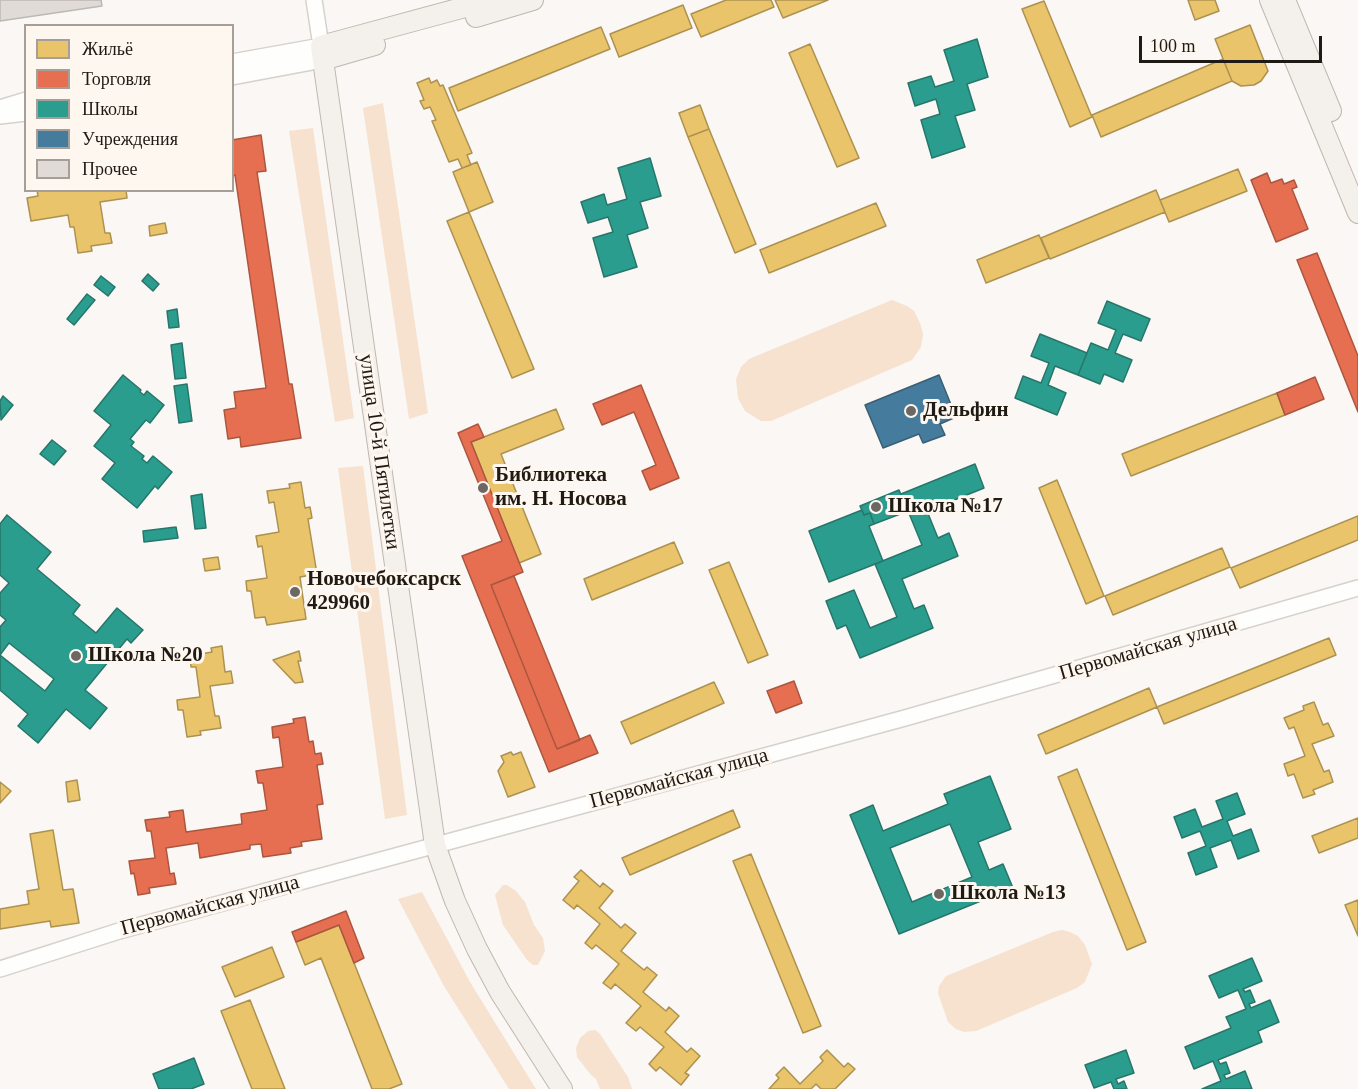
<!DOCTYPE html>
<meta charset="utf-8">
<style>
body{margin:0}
#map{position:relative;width:1358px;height:1089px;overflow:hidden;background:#faf7f4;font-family:"Times New Roman",serif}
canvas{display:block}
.legend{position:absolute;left:24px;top:24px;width:210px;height:168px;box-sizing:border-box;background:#fef7f0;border:2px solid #a59f98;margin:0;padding:8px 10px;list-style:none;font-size:18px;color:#201a14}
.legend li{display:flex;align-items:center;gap:12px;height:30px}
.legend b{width:30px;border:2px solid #a59f98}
.scale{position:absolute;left:1139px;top:36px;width:183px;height:27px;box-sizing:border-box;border:3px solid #201a14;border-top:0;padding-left:8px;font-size:18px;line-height:21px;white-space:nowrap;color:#201a14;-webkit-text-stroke:4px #fef7f0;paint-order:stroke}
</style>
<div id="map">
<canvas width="1358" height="1089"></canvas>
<ul class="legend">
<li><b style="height:16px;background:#e9c46a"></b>Жильё</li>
<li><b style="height:16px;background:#e76f51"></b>Торговля</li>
<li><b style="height:16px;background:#2a9d8f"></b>Школы</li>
<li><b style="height:16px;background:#457b9d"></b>Учреждения</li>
<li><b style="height:16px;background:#e0dbd6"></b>Прочее</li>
</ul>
<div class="scale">100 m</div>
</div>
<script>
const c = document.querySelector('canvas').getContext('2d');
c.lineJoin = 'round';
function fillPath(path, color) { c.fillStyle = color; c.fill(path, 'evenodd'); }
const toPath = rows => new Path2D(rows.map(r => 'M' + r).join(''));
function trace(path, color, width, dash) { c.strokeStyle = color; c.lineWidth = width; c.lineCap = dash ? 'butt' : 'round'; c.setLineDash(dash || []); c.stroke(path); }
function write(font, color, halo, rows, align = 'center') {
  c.font = font + ' "Times New Roman",serif'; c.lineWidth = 6; c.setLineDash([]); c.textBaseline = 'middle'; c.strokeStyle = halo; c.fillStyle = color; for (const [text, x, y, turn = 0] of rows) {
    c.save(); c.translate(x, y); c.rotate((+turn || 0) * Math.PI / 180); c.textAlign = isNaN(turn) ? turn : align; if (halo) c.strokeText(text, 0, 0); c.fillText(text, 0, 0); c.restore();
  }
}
fillPath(toPath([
 [383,103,428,413,409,419,363,108],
 [313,128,354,418,335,422,289,131],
 [892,300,907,306,914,311,920,323,923,334,921,347,912,360,771,421,761,421,745,411,738,398,736,379,741,367,749,359],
 [363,466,407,815,385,819,338,468],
 [503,885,507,885,516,891,525,902,534,925,543,938,545,951,538,965,533,965,527,960,503,925,495,895],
 [422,892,470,982,536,1089,509,1089,444,986,398,899],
 [1062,930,1070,932,1078,936,1085,945,1092,964,1085,982,1077,988,976,1031,964,1032,956,1029,948,1022,938,993,939,986,946,976,1053,932],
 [595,1030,600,1034,628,1077,632,1089,600,1089,596,1079,591,1075,577,1057,576,1048,580,1038,588,1031]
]), '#f6e2cf');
const homes = toPath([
 [726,0,771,0,774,7,701,37,691,14,726,0],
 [775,0,828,0,783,18,775,0],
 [1188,0,1215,0,1219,11,1195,20,1188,0],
 [1044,1,1092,117,1070,127,1022,9,1044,1],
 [683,5,692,28,619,57,610,34,683,5],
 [1250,25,1268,71,1261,81,1254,85,1241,86,1232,81,1215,39,1250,25],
 [601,27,610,49,458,111,449,88,601,27],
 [810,44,859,158,837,167,789,53,810,44],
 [1223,59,1232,81,1101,137,1092,115,1223,59],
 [429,78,431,83,437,80,440,86,443,85,472,153,467,155,471,165,462,168,458,159,449,162,432,121,436,120,430,107,424,109,420,101,424,100,417,83,429,78],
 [700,105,709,129,688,137,679,113,700,105],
 [709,129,756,244,735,253,688,137,709,129],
 [477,162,493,202,469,212,453,172,477,162],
 [1238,169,1247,191,1169,222,1160,200,1238,169],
 [37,190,126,190,127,198,100,202,105,233,110,233,112,243,91,246,92,251,78,253,74,227,70,227,68,215,31,221,27,198,38,196,37,190],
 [1156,190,1165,212,1050,259,1041,238,1156,190],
 [876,203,886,226,769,273,760,250,876,203],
 [469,212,534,369,512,378,447,221,469,212],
 [165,223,167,233,150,236,149,226,165,223],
 [1039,235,1049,258,986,283,977,260,1039,235],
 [1277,393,1285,415,1131,476,1122,454,1277,393],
 [556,409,564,429,501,454,541,554,519,563,471,442,556,409],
 [1057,480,1104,596,1086,604,1039,488,1057,480],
 [301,482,305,508,310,507,312,518,308,519,317,574,300,577,306,619,267,625,265,617,255,618,251,591,247,591,246,581,267,578,262,546,258,547,256,536,279,532,274,502,269,503,267,491,290,488,289,484,301,482],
 [1358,516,1358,540,1240,588,1231,568,1358,516],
 [674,542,683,563,592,600,584,579,674,542],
 [1222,548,1230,567,1113,615,1105,596,1222,548],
 [218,557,220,569,205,571,203,559,218,557],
 [729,562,768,655,748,663,709,570,729,562],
 [1329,638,1336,655,1164,724,1157,707,1329,638],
 [222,646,225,672,231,671,233,683,210,686,215,716,219,716,221,728,200,731,201,735,187,737,183,710,178,710,177,700,200,697,196,667,191,667,190,656,212,652,211,648,222,646],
 [299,651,301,661,298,661,303,682,295,683,273,660,299,651],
 [714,682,724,703,631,744,621,722,714,682],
 [1149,688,1157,707,1046,754,1038,735,1149,688],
 [1314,702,1323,725,1328,723,1334,736,1312,744,1324,772,1329,770,1333,782,1313,790,1315,794,1303,798,1294,774,1288,776,1284,764,1305,756,1294,727,1289,729,1284,718,1304,710,1303,706,1314,702],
 [511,752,513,755,521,752,535,787,508,797,498,771,504,762,501,756,511,752],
 [1077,769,1146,942,1127,950,1058,777,1077,769],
 [77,780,80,800,68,802,66,782,77,780],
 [0,782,11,791,0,803,0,782],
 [733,810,740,827,630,875,622,858,733,810],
 [1358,818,1358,838,1319,853,1312,836,1358,818],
 [53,830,63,890,73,889,79,923,51,927,50,921,0,929,0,909,29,904,27,891,39,889,30,834,53,830],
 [751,854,821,1026,803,1033,733,861,751,854],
 [581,870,600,887,603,883,613,891,599,908,621,928,625,924,636,933,621,951,644,970,647,967,657,975,643,992,666,1011,669,1007,679,1016,665,1032,687,1052,691,1048,700,1056,685,1073,689,1075,681,1085,660,1067,656,1071,649,1064,664,1047,640,1027,636,1031,626,1023,641,1006,615,984,611,989,603,983,619,964,596,945,592,949,585,943,600,924,577,905,574,909,563,900,579,881,574,877,581,870],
 [1358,900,1358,936,1345,905,1358,900],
 [339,925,402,1084,389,1089,372,1089,321,958,305,965,296,942,339,925],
 [272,947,284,977,235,997,222,967,272,947],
 [250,1000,285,1089,252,1089,221,1011,250,1000],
 [827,1050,844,1067,848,1063,855,1069,835,1089,821,1089,816,1084,811,1089,769,1089,779,1078,776,1075,784,1067,800,1084,823,1061,820,1057,827,1050]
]);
fillPath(homes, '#e9c46a');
trace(homes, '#ad9150', 1.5);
const shops = toPath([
 [261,135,266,171,257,172,289,384,292,384,301,438,241,447,240,437,228,439,224,410,236,408,234,392,266,388,235,175,232,176,232,140,261,135],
 [1267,173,1271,183,1282,179,1284,184,1294,180,1297,187,1292,189,1308,229,1276,242,1251,180,1267,173],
 [1317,253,1358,356,1358,412,1297,260,1317,253],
 [1315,377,1324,399,1285,415,1277,393,1315,377],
 [641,385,679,478,650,490,642,471,656,465,634,412,602,425,593,404,641,385],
 [478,424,484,437,471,442,523,572,491,585,557,749,590,735,598,753,549,772,462,556,502,541,458,433,478,424],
 [514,576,580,740,557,749,491,585,514,576],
 [794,681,802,703,776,713,767,691,794,681],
 [305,717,309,742,313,741,315,754,321,753,323,764,317,765,323,804,317,805,322,839,301,842,302,846,290,848,291,853,263,857,261,844,250,845,250,849,200,858,198,843,166,848,170,874,174,873,176,884,149,888,150,893,138,895,134,873,131,874,129,861,155,858,151,831,147,831,145,820,170,817,169,812,183,810,186,832,242,824,241,814,267,810,263,783,258,783,256,771,283,767,279,737,273,738,272,727,294,723,293,719,305,717],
 [346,911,364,958,354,963,339,925,296,942,292,932,346,911]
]);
fillPath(shops, '#e76f51');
trace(shops, '#ab563f', 1.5);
const schools = toPath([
 [977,39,988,77,967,84,975,110,955,116,965,147,932,158,921,120,940,114,936,99,915,106,908,83,931,76,935,87,954,81,944,50,977,39],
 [650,158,661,196,640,202,648,228,627,235,637,267,604,277,593,238,613,232,608,217,588,223,581,202,604,194,607,205,627,199,618,168,650,158],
 [148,274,159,284,153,291,142,281,148,274],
 [101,276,115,287,108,296,94,285,101,276],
 [87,294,95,300,74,325,67,319,87,294],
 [1107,301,1150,319,1141,341,1123,334,1115,353,1132,360,1123,382,1104,374,1100,384,1078,375,1091,343,1108,350,1116,330,1098,323,1107,301],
 [177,309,179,327,169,328,167,311,177,309],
 [1040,334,1087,353,1078,375,1055,366,1048,385,1066,393,1057,415,1015,398,1023,376,1041,383,1049,363,1031,356,1040,334],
 [182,343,186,378,175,379,171,345,182,343],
 [123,375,141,390,140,392,144,395,147,391,164,405,150,423,146,420,130,439,134,442,131,446,144,456,142,459,147,463,153,456,172,472,158,489,155,486,137,508,102,479,115,463,94,446,111,425,94,411,123,375],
 [187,384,192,421,179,423,174,386,187,384],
 [3,396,13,405,1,420,0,401,3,396],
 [52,440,66,451,54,465,40,454,52,440],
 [975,464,984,488,927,511,938,538,949,533,958,556,902,579,914,609,924,605,933,628,860,658,846,625,837,629,826,601,854,590,870,628,897,617,875,564,922,545,901,494,975,464],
 [899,490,908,511,874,524,870,513,864,515,860,506,899,490],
 [202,494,206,528,195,529,191,496,202,494],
 [862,510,864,515,870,513,874,524,869,526,883,561,829,582,809,531,862,510],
 [7,515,51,552,37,569,80,605,73,614,96,633,117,608,143,630,131,643,127,639,85,690,107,708,90,729,66,709,38,743,18,726,28,714,0,690,0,627,6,620,0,615,0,593,9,583,0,575,0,524,7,515],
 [9,643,54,679,45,691,0,655,9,643],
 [176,527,178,538,144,542,143,531,176,527],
 [990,776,1011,829,978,842,989,870,1003,864,1013,888,899,934,850,815,873,805,883,831,948,804,944,794,990,776],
 [950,824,972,877,912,902,890,848,950,824],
 [1237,793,1245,814,1227,821,1233,836,1251,829,1259,851,1238,859,1231,840,1210,848,1217,867,1196,875,1188,853,1206,846,1200,831,1182,838,1174,817,1195,809,1202,827,1223,819,1216,801,1237,793],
 [1252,958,1262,981,1243,989,1245,992,1250,990,1255,1002,1249,1004,1251,1008,1270,1000,1279,1022,1258,1031,1262,1042,1218,1060,1220,1064,1226,1062,1230,1073,1224,1075,1226,1079,1245,1071,1252,1089,1202,1089,1221,1081,1213,1061,1194,1069,1185,1047,1231,1028,1226,1017,1246,1009,1238,990,1219,998,1209,976,1252,958],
 [1126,1050,1134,1073,1116,1079,1118,1084,1124,1081,1127,1089,1114,1089,1111,1082,1094,1088,1085,1065,1126,1050],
 [194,1058,204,1084,191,1089,159,1089,153,1074,194,1058]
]);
fillPath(schools, '#2a9d8f');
trace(schools, '#27766a', 1.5);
const public = toPath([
 [939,375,956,417,940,424,945,435,923,443,919,434,883,448,865,405,939,375]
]);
fillPath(public, '#457b9d');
trace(public, '#3a5e74', 1.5);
const building = toPath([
 [0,0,101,0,102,6,0,21,0,0]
]);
fillPath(building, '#e0dbd6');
trace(building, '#bcb8b4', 1.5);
const minor = toPath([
 [232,62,321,46,314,0],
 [232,77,323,60],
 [0,108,26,100],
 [0,116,26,113],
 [0,969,119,931,905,718,1358,588]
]);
const major = toPath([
 [491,0,321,46,435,845,455,901,477,949,500,992,562,1089],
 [1270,0,1358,213],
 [1285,0,1331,111],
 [476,17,533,0],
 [323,60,375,45]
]);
trace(minor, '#d6d1cc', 18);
trace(major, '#c0b7ae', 22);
trace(minor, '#fefefd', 15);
trace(major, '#f4f0ec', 20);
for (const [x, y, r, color] of [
 [911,411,6,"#6c6762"],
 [483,488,6,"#6c6762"],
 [876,507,6,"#6c6762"],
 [295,592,6,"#6c6762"],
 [76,656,6,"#6c6762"],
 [939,894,6,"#6c6762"]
]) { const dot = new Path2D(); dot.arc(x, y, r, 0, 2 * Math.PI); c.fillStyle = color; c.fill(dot); trace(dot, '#fef7f0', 2); }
write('bold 21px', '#201a14', '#fef7f0', [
 ["Дельфин",923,411],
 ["Библиотека",495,476],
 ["им. Н. Носова",495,500],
 ["Школа №17",888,507],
 ["Новочебоксарск",307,580],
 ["429960",307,604],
 ["Школа №20",88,656],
 ["Школа №13",951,894]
], 'left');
write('21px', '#201a14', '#fef7f0', [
 ["улица 10-й Пятилетки",379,452,82],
 ["Первомайская улица",1148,649,-16],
 ["Первомайская улица",679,779,-15],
 ["Первомайская улица",210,906,-15]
]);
</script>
